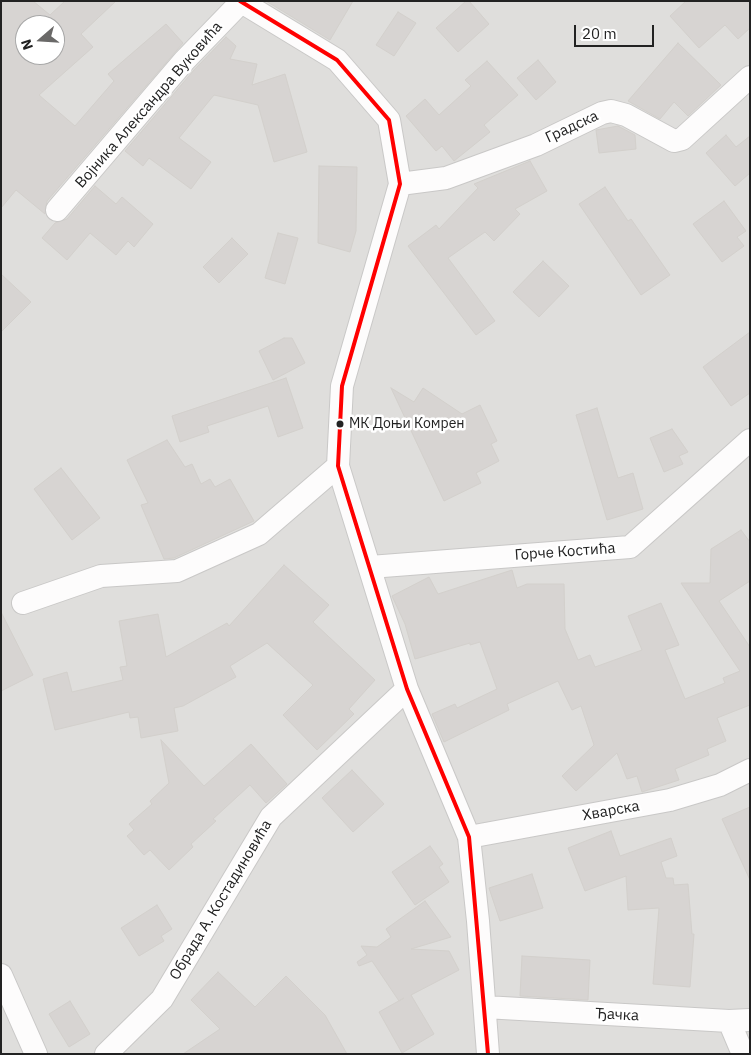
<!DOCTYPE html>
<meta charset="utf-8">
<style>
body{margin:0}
#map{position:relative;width:751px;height:1055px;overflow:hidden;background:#f0eeeb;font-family:"IBM Plex Sans",sans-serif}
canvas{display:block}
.frame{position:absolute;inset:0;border:2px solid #222;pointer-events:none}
.north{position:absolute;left:15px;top:15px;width:50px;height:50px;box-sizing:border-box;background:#fff;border:1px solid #a7a7a7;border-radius:50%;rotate:251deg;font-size:14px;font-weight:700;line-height:20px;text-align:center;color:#222}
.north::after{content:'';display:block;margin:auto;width:18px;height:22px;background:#6a6968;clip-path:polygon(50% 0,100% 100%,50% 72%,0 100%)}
.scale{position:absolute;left:574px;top:25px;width:80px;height:22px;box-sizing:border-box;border:2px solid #222;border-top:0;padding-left:6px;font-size:15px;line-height:18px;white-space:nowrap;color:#222;-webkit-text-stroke:4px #fff;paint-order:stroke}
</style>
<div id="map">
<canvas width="751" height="1055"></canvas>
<div class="frame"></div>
<div class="north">N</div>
<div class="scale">20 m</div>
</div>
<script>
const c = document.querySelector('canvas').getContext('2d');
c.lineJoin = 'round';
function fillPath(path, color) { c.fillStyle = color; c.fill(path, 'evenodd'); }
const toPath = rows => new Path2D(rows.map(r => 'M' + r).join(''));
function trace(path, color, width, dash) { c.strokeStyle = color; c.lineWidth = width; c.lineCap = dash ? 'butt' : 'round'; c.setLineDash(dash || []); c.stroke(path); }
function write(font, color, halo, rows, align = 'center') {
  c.font = font + ' "IBM Plex Sans",sans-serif'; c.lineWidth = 5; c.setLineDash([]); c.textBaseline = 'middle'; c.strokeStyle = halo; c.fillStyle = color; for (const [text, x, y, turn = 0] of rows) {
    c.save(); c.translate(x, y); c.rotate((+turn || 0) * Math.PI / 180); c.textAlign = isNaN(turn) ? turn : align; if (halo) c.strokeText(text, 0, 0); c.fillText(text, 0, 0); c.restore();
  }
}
fillPath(toPath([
 [1,1,750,1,750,1054,1,1054],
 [25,25,55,25,55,55,25,55]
]), '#dfdedc');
const building = toPath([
 [1,1,33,1,50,15,65,1,116,1,81,34,93,47,39,95,75,126,114,81,108,74,166,24,183,43,47,201,45,214,16,190,1,208,1,1],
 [25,25,55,25,55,55,25,55,25,25],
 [266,1,353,1,330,40,266,1],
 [466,1,469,1,489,24,458,52,436,28,466,1],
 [686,1,750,1,750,28,738,39,725,25,699,48,670,16,686,1],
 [398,12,416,23,394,56,376,45,398,12],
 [226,37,236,46,230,59,257,64,252,85,285,74,307,152,274,162,258,105,214,95,179,138,211,162,191,189,149,158,143,166,125,151,194,70,226,37],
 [678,43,721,85,688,116,674,102,660,119,628,101,678,43],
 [538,60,556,82,536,100,517,78,538,60],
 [487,61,518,95,484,125,490,132,454,161,442,146,436,151,406,116,425,99,439,115,471,86,465,80,487,61],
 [618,126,635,135,636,149,599,153,596,130,618,126],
 [726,135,736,147,750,136,750,173,735,186,706,153,726,135],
 [530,161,547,191,515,209,520,214,494,241,485,232,448,258,495,321,476,335,408,246,436,225,439,229,478,188,474,184,530,161],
 [319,166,357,167,356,231,350,252,318,243,319,166],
 [95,186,116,204,122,197,153,224,134,247,128,241,116,255,90,233,67,260,42,238,55,223,67,219,95,186],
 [605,187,628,221,631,219,670,275,641,295,579,204,605,187],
 [724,201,746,231,737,237,744,246,722,262,693,224,724,201],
 [278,233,298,238,285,284,265,278,278,233],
 [232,238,248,254,219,283,203,267,232,238],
 [543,261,569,286,539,317,513,292,543,261],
 [1,274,31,302,1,332,1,274],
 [750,332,750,393,731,406,703,367,750,332],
 [284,338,292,338,305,363,273,380,259,351,284,338],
 [286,378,303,428,278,437,268,406,207,426,209,432,180,442,172,416,286,378],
 [391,388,414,402,423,388,462,414,480,405,497,441,491,444,499,461,476,473,481,483,444,501,391,388],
 [597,408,618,478,633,473,643,509,607,520,576,415,597,408],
 [672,429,688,452,679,456,683,464,664,472,650,438,672,429],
 [167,440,185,467,192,464,201,484,210,479,215,487,230,479,254,521,174,558,164,559,141,505,148,503,127,460,167,440],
 [61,468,100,518,72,540,34,489,61,468],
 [741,530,750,542,750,581,719,601,750,647,750,705,717,718,726,741,707,749,709,755,675,769,679,780,642,792,637,776,627,779,617,753,576,791,562,776,594,745,581,706,572,710,558,681,507,704,509,710,444,742,432,714,455,704,457,708,497,689,480,642,470,645,470,643,415,659,405,624,392,596,429,577,438,594,512,570,517,588,527,584,564,584,565,629,578,660,590,655,595,667,642,650,628,616,661,603,679,645,665,650,685,699,725,683,723,678,740,671,681,583,710,583,711,549,741,530],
 [284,565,329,605,313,622,375,680,349,709,354,714,317,750,283,715,313,685,267,643,230,666,236,677,183,706,174,708,178,731,141,738,138,717,130,718,129,712,55,730,43,679,67,672,72,692,123,680,120,667,127,666,119,621,158,614,166,657,227,623,229,626,284,565],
 [1,612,33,675,1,691,1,612],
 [161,740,204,786,251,744,287,784,266,803,250,785,213,819,216,821,191,844,193,847,169,870,150,850,144,855,127,836,134,830,129,824,152,804,150,801,169,783,161,740],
 [352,770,384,804,353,832,322,798,352,770],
 [750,807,750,880,722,819,750,807],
 [611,831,620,856,671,838,677,856,661,862,666,878,673,878,674,885,688,884,692,934,694,934,690,987,653,984,659,908,628,910,626,876,585,891,568,848,611,831],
 [430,846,443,864,439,867,449,882,415,905,392,872,430,846],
 [532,874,543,908,500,921,489,888,532,874],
 [425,901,451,937,411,949,449,951,459,970,411,995,434,1034,402,1053,379,1012,404,998,399,1001,372,961,359,966,357,962,367,955,361,946,377,947,391,937,386,929,425,901],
 [157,905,172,929,161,936,164,941,139,956,121,928,157,905],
 [522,956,590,960,588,1000,520,996,522,956],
 [218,972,255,1007,286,976,325,1015,347,1054,183,1054,220,1029,191,1000,218,972],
 [70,1001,90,1034,69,1047,49,1014,70,1001]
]);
fillPath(building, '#d7d4d2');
trace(building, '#d3d0cc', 1);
const minor = toPath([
 [240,1,337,60,389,120,400,184,342,386,338,466,407,689,469,837,478,921,488,1054],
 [400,184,446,178,536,145,602,113,611,111,626,115,674,141,682,139,750,77],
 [57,210,184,61,241,2],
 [370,567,630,547,750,440],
 [23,603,101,576,177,571,259,534,338,466],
 [469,837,670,800,720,785,750,770],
 [1,975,36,1054],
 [485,1007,729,1021,750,1020],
 [729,1021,743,1054],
 [106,1054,162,999,271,817,407,689]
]);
trace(minor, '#c9c8c7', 24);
trace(minor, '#fdfcfc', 22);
trace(toPath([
 [240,1,337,60,389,120,400,184,342,386,338,466,407,689,469,837,488,1054]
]), '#f00', 4);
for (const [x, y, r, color] of [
 [340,424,4.5,"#222"]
]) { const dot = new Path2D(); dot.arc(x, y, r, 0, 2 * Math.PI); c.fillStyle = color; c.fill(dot); trace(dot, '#fff', 2); }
write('14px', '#222', '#fff', [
 ["МК Доњи Комрен",349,424]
], 'left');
write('15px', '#222', '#fff', [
 ["Војника Александра Вуковића",149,105,-49],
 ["Градска",572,127,-25],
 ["Горче Костића",565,552,-4],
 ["Хварска",611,811,-10],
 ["Обрада А. Костадиновића",221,900,-59],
 ["Ђачка",617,1015,3]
]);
</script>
